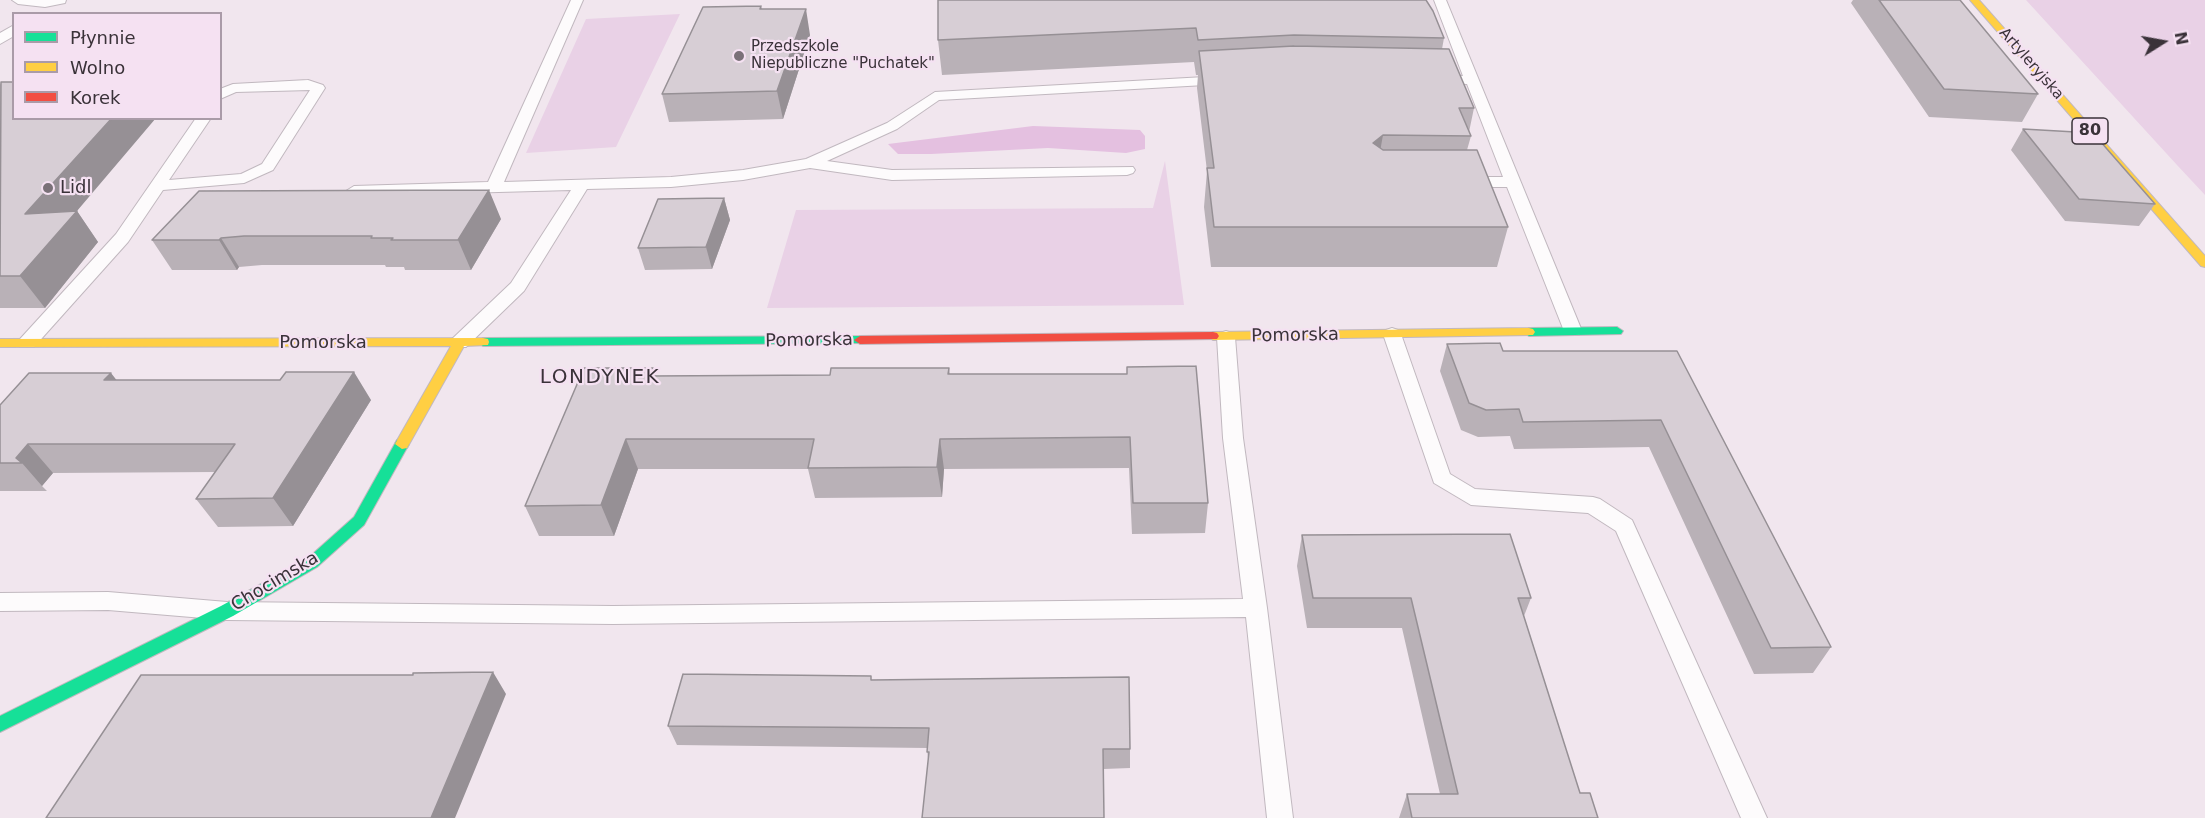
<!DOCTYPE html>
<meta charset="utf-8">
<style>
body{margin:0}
#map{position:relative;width:2205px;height:818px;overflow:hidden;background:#f1e6ee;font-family:"DejaVu Sans",sans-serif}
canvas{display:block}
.legend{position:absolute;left:12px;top:12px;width:210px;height:108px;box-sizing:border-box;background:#f5e1f2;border:2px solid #aa9ba8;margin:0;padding:8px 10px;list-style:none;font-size:18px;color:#3a3239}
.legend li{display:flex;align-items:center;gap:12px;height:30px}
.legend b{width:30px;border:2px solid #aa9ba8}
.north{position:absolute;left:2133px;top:12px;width:60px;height:60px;-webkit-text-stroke:4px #f5e1f2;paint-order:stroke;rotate:79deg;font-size:16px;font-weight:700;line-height:24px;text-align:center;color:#3a3239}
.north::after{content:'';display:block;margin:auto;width:21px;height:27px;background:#3a3239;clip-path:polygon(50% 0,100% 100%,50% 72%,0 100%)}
</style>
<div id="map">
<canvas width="2205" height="818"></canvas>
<ul class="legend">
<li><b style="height:8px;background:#16e098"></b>Płynnie</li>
<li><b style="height:8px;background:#ffcf43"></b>Wolno</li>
<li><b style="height:8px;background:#f24e42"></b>Korek</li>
</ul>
<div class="north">N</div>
</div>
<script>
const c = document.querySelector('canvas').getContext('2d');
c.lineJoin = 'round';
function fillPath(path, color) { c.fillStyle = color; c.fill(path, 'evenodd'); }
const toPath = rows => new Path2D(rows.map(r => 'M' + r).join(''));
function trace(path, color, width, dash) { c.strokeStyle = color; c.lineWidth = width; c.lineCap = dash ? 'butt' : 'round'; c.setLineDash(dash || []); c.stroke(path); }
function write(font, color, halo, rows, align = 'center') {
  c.font = font + ' "DejaVu Sans",sans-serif'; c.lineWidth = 4.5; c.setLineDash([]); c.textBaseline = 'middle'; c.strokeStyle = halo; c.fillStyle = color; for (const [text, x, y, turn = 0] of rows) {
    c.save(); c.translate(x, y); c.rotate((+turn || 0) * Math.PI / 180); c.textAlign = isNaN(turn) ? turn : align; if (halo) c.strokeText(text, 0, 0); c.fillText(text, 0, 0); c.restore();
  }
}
fillPath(toPath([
 [2026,0,2205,0,2205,195,2177,165],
 [680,14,616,147,526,153,586,19],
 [1165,161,1184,305,767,308,796,210,1153,208]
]), '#e9d1e6');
fillPath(toPath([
 [1033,126,1140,130,1145,136,1145,149,1126,153,1048,148,931,154,898,154,888,144]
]), '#e4c0e0');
const lane = toPath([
 [12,0,66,0,65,3,45,7,18,4,12,0],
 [571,0,583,0,504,182,671,177,743,170,806,159,887,123,935,92,1223,76,1230,80,1223,84,939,100,897,129,827,161,892,170,1133,167,1135,170,1133,173,1127,175,892,180,810,168,743,180,671,187,587,189,524,291,466,347,452,347,450,343,452,339,511,283,571,190,354,196,346,191,354,186,488,182,571,0],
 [1434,0,1446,0,1582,331,1579,335,1567,335,1564,331,1507,187,1464,187,1456,182,1464,177,1503,177,1467,84,1436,83,1429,79,1436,75,1463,76,1434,0],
 [14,25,14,36,0,44,0,33,14,25],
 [308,80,323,85,325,88,273,170,244,183,163,190,128,242,34,347,20,347,18,343,20,339,116,234,196,118,211,118,169,180,241,174,262,164,310,90,236,92,220,99,220,89,233,84,308,80],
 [1392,328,1398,330,1401,334,1450,474,1475,489,1593,497,1600,499,1632,520,1767,818,1741,818,1616,531,1588,513,1471,505,1434,483,1383,334,1386,330,1392,328],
 [1226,331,1232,333,1235,337,1243,438,1267,608,1293,818,1267,818,1246,617,613,624,227,620,108,610,0,611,0,593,108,592,227,602,613,606,1243,599,1223,438,1217,337,1220,333,1226,331]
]);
const fast = toPath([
 [1617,327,1623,331,1621,334,1529,336,1523,332,1529,328,1617,327],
 [860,336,864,337,866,340,864,343,483,346,477,342,483,338,860,336],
 [402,439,409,444,364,525,317,567,233,616,0,732,0,716,221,606,307,559,354,517,397,440,402,439]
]);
const slow = toPath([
 [1970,0,1979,0,2205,256,2205,267,2201,266,1970,0],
 [1529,328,1533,329,1535,332,1533,335,1213,340,1207,336,1213,332,1529,328],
 [483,338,488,339,489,342,488,345,464,346,407,448,402,449,395,444,451,346,0,347,0,339,483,338]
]);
const jam = toPath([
 [1213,332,1217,333,1219,336,1217,339,860,344,854,340,860,336,1213,332]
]);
trace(lane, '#c1b8bf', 2);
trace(fast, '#c1b8bf', 2);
trace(slow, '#c1b8bf', 2);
trace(jam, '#c1b8bf', 2);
fillPath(lane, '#fdfbfc');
fillPath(fast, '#16e098');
fillPath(slow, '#ffcf43');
fillPath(jam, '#f24e42');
fillPath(toPath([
 [938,0,1444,38,1442,49,1474,108,1469,132,1471,136,1467,150,1508,227,1497,267,1211,267,1204,207,1207,171,1197,88,1198,75,1196,75,1194,62,942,75,938,40],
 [1853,0,1960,0,2038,94,2022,122,1929,117,1851,3],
 [761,6,762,9,810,35,783,119,669,122,662,94],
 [0,83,77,211,98,242,45,308,0,308],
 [2023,129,2155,204,2139,226,2065,221,2011,150],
 [724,198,730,220,712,269,645,270,638,248],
 [501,219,471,270,405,270,404,267,386,267,385,265,262,265,239,267,237,270,172,270,152,240],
 [1447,344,1503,351,1677,351,1831,647,1813,673,1754,674,1649,447,1514,449,1510,436,1478,437,1461,430,1440,371],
 [1127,367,1208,503,1205,533,1132,534,1129,468,944,469,942,497,815,498,808,469,638,469,614,536,539,536,525,506,655,376,830,375,949,368,950,374,1127,374],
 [117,380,371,400,293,526,218,527,196,499,215,472,53,473,42,486,47,491,0,491,0,405],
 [1302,535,1531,598,1524,616,1580,793,1598,818,1399,818,1407,794,1440,794,1402,628,1307,628,1297,566],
 [872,680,1130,749,1130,768,1104,769,928,759,927,748,677,745,668,726]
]), '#b9b1b7');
fillPath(toPath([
 [806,9,810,35,783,119,777,91],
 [112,118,156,118,77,211,98,242,45,308,20,276,25,214],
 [1383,135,1376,174,1373,143],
 [489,190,501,219,471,270,458,240],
 [724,198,730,220,712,269,706,247],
 [221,238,239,267,237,270,219,240],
 [653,368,663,399,650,376],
 [354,372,371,400,293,526,273,498],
 [111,373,133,401,104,380],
 [626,439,638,469,614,536,601,505],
 [940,439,944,469,942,497,937,467],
 [28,444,53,473,42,486,22,463,16,458],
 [493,672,506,694,455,818,431,818]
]), '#969095');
const building = toPath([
 [938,0,1426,0,1433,11,1444,38,1294,35,1198,40,1196,28,938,40,938,0],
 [1879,0,1960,0,2038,94,1944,89,1879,0],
 [761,6,760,9,806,9,777,91,662,94,703,7,761,6],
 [1294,46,1449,49,1474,108,1459,108,1471,136,1383,135,1373,143,1383,150,1477,150,1508,227,1214,227,1207,168,1214,168,1199,51,1294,46],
 [1,82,14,82,14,118,112,118,25,214,77,211,20,276,0,276,1,82],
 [2023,129,2093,133,2155,204,2079,199,2023,129],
 [489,190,458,240,391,240,393,238,371,238,372,236,244,236,221,238,219,240,152,240,199,191,489,190],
 [724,198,706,247,638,248,658,199,724,198],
 [1500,343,1503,351,1677,351,1831,647,1771,648,1661,420,1523,422,1519,409,1486,410,1469,403,1447,344,1500,343],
 [1196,366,1208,503,1133,503,1130,437,940,439,937,467,808,468,814,439,626,439,601,505,525,506,584,368,653,368,650,376,830,375,831,368,949,368,948,374,1127,374,1127,367,1196,366],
 [286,372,354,372,273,498,196,499,235,444,28,444,16,458,22,463,0,463,0,405,29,373,111,373,104,380,280,380,286,372],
 [1510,534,1531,598,1518,598,1580,793,1590,793,1598,818,1412,818,1407,794,1458,794,1411,598,1313,598,1302,535,1510,534],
 [493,672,431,818,46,818,141,675,413,675,413,673,493,672],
 [683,674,871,676,871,680,1129,677,1130,749,1103,749,1104,818,922,818,929,752,927,752,929,728,668,726,683,674]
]);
fillPath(building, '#d7ced5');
trace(building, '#969095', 1.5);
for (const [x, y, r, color] of [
 [739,56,6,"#7a7178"],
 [48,188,6,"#7a7178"]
]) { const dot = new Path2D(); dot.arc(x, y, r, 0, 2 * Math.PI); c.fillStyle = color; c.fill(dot); trace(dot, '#f5e1f2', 2); }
write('15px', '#3a3239', '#f5e1f2', [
 ["Przedszkole",751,47],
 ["Niepubliczne \"Puchatek\"",751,64]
], 'left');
write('15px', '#3a3239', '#f5e1f2', [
 ["Artyleryjska",2031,64,49]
]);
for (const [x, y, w] of [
 [2090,131,36]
]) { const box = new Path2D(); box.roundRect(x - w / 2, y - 13, w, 26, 4.5); c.fillStyle = '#f5e1f2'; c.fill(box); trace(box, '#3a3239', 1.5); }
write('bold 16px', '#3a3239', null, [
 ["80",2090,131]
]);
write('18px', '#3a3239', '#f5e1f2', [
 ["Lidl",60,188]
], 'left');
write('18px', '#3a3239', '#f5e1f2', [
 ["Pomorska",1295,336,-1],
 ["Pomorska",809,341,-1],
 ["Pomorska",323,343],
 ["Chocimska",275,582,-31]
]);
c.letterSpacing = '1.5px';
write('20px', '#3a3239', '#f5e1f2', [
 ["LONDYNEK",600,378]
]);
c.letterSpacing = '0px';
</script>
